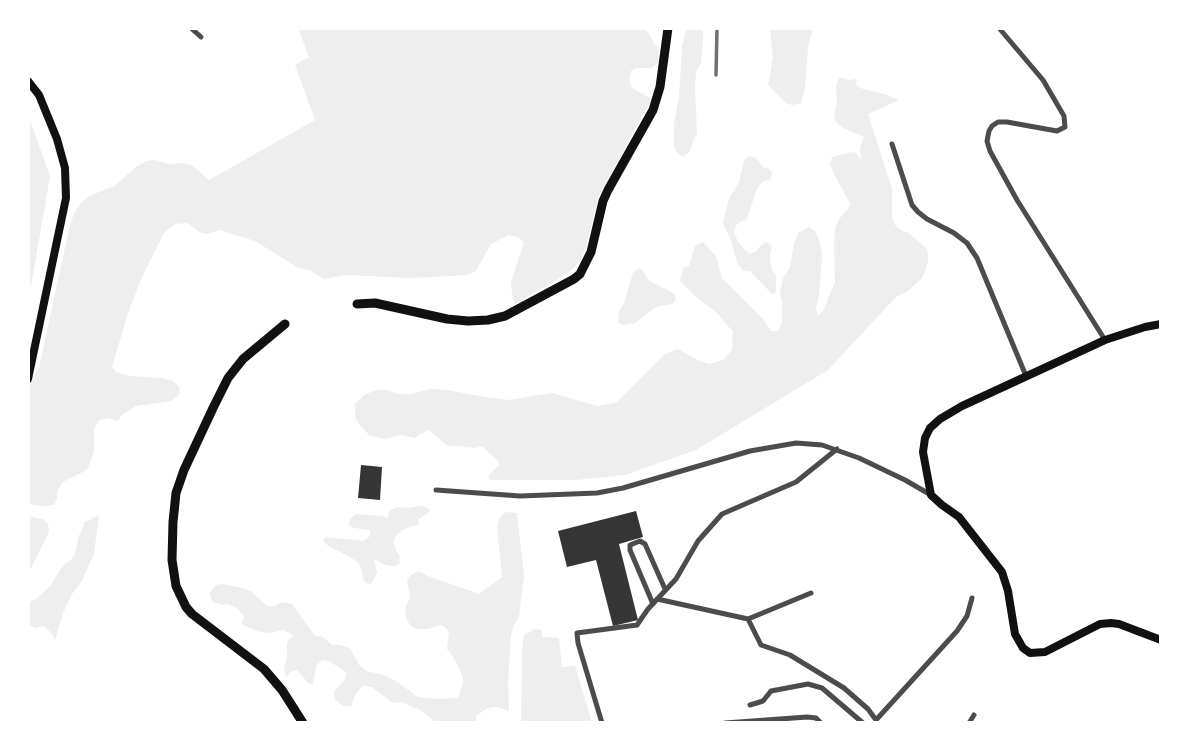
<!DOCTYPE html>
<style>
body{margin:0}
#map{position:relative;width:1189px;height:751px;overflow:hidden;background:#fff;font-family:"DejaVu Sans",sans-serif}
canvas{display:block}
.frame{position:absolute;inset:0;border:30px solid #fff;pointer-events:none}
</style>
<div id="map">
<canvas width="1189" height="751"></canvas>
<div class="frame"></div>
</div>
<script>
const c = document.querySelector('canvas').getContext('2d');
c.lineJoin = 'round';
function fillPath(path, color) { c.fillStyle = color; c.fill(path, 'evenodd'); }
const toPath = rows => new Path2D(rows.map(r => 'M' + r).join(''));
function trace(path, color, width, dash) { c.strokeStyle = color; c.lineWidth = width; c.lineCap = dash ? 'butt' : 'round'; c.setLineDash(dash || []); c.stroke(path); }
fillPath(toPath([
 [298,28,645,28,659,51,658,63,651,68,635,68,631,71,629,80,632,88,652,99,603,188,598,199,586,248,582,257,577,265,565,275,515,304,512,294,511,282,524,242,518,237,509,235,491,244,476,271,468,275,412,278,346,275,324,279,309,270,298,268,255,241,219,230,207,234,199,232,187,223,175,224,164,233,142,277,129,310,112,367,116,372,130,376,162,378,173,381,179,387,180,394,171,401,136,406,123,414,117,421,109,418,99,420,94,429,94,452,87,470,63,482,57,491,57,499,54,505,44,506,28,504,28,379,34,376,39,368,70,224,74,214,80,204,89,196,114,186,137,166,147,161,154,160,169,164,183,163,193,166,209,180,315,120,295,65,309,57],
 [690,28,703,28,703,40,701,63,696,72,695,89,697,133,689,152,683,157,676,152,674,146,674,124,679,97,682,47,686,30],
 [770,28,813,28,808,47,805,89,801,103,792,105,786,103,768,85,773,57],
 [839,77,848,80,857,79,856,85,860,88,884,94,899,100,868,114,892,189,892,216,895,225,902,231,909,233,927,249,928,256,928,263,922,278,908,291,896,297,828,370,696,450,625,475,576,480,490,480,488,476,499,465,498,461,482,446,475,448,446,445,429,430,420,434,416,438,401,435,385,439,369,435,358,423,355,417,355,404,364,395,376,390,387,390,398,394,411,394,430,389,447,390,485,397,509,400,552,393,597,406,616,403,665,354,678,349,698,360,709,364,723,360,732,350,733,332,717,313,695,296,680,281,683,268,689,266,695,246,703,242,716,256,722,278,763,319,771,331,778,331,782,321,782,302,780,293,783,278,790,267,794,244,798,233,809,227,815,231,820,242,822,256,819,295,816,309,818,315,823,311,835,282,834,246,835,229,839,219,848,209,850,203,834,174,830,164,832,157,851,152,856,153,861,159,860,148,864,137,843,128,836,122,834,115,837,103,836,86],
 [28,115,50,176,32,281,28,295],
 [749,156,756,158,764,168,769,169,772,173,771,179,762,182,756,191,747,219,737,224,734,232,738,242,749,254,757,251,760,246,766,242,772,246,770,256,771,268,776,276,776,292,772,294,750,271,743,271,737,262,731,241,723,223,729,199,739,182,744,160],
 [639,268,644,272,649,281,670,291,675,295,676,300,672,304,656,307,635,323,623,325,618,322,619,311,624,303,633,273],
 [419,506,426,507,430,510,428,513,418,520,419,524,402,530,396,536,393,542,397,552,400,556,399,564,395,566,386,565,374,559,377,573,372,583,368,584,364,581,360,565,355,560,327,545,323,540,326,537,363,541,370,536,370,530,354,528,349,525,350,519,356,514,388,517,389,511,397,507,407,508],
 [505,512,517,513,524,576,519,617,513,627,511,637,508,682,509,711,496,707,488,708,476,716,476,723,435,723,429,716,420,710,401,702,393,703,372,687,363,686,356,693,351,706,343,706,335,700,334,692,345,679,346,672,329,661,322,660,316,666,313,684,309,684,297,670,290,672,286,677,284,669,287,658,287,644,289,639,294,636,283,630,270,633,260,632,241,624,244,616,238,609,228,604,222,605,213,602,209,594,216,585,222,584,242,588,251,591,267,606,275,606,282,602,292,604,315,636,323,637,332,645,340,645,350,648,359,665,367,671,383,675,396,681,418,697,439,699,458,698,463,684,463,677,455,660,447,649,449,632,445,627,440,625,428,629,416,629,410,625,406,618,405,608,410,598,407,580,410,576,416,572,421,572,428,576,479,594,502,577,497,527,499,519],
 [99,515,94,554,82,581,72,594,63,613,55,640,52,634,44,626,35,628,28,625,28,602,35,600,50,586,64,564,71,560,76,551,78,538,85,522],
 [28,516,42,519,48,523,49,532,28,574],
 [535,629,542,630,542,637,559,638,562,667,575,666,592,723,521,723,522,651,524,635]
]), '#eee');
fillPath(toPath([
 [361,465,382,467,380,500,358,498],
 [636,511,643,537,619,544,638,620,613,626,596,560,567,567,558,531]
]), '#353535');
trace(toPath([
 [191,28,201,37],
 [999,28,1043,80,1064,116,1065,127,1057,131,1007,122,998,122,992,126,989,131,987,141,990,151,1017,200,1105,340],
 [892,144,912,205,918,212,927,219,954,233,967,243,977,258,1026,376],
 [436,490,520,496,597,493,623,488,750,451,796,443,822,445,859,458,905,480,931,495],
 [657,599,748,619,761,645,790,655,844,688,868,709,876,720,876,723],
 [653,604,630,550,630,545,640,541,645,544,665,589],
 [748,619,811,593],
 [750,705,763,701,771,691,808,684,822,688,863,723],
 [876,720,957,631,967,616,972,598],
 [602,723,578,643,577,633,637,625,648,609,676,579,698,541,722,514,796,482,837,449],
 [725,723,807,717,816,718,821,723],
 [969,723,974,715]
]), '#4c4c4c', 5);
trace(toPath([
 [28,81,39,95,57,139,65,168,66,198,28,379],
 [1161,324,1145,327,1105,340,962,406,940,419,930,428,925,438,923,452,931,495,942,505,959,517,1002,572,1008,591,1015,634,1023,648,1030,653,1045,652,1100,624,1111,623,1119,624,1161,640]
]), '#111', 8);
trace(toPath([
 [357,304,375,303,447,319,468,321,488,320,505,316,574,279,580,274,591,252,603,201,608,190,653,110,660,87,668,28],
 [285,324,243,359,228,378,213,408,184,470,176,493,173,522,172,560,176,586,186,607,192,614,264,669,282,690,303,723]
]), '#111', 9);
trace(toPath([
 [716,75,717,28]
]), '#707070', 3.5);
</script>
